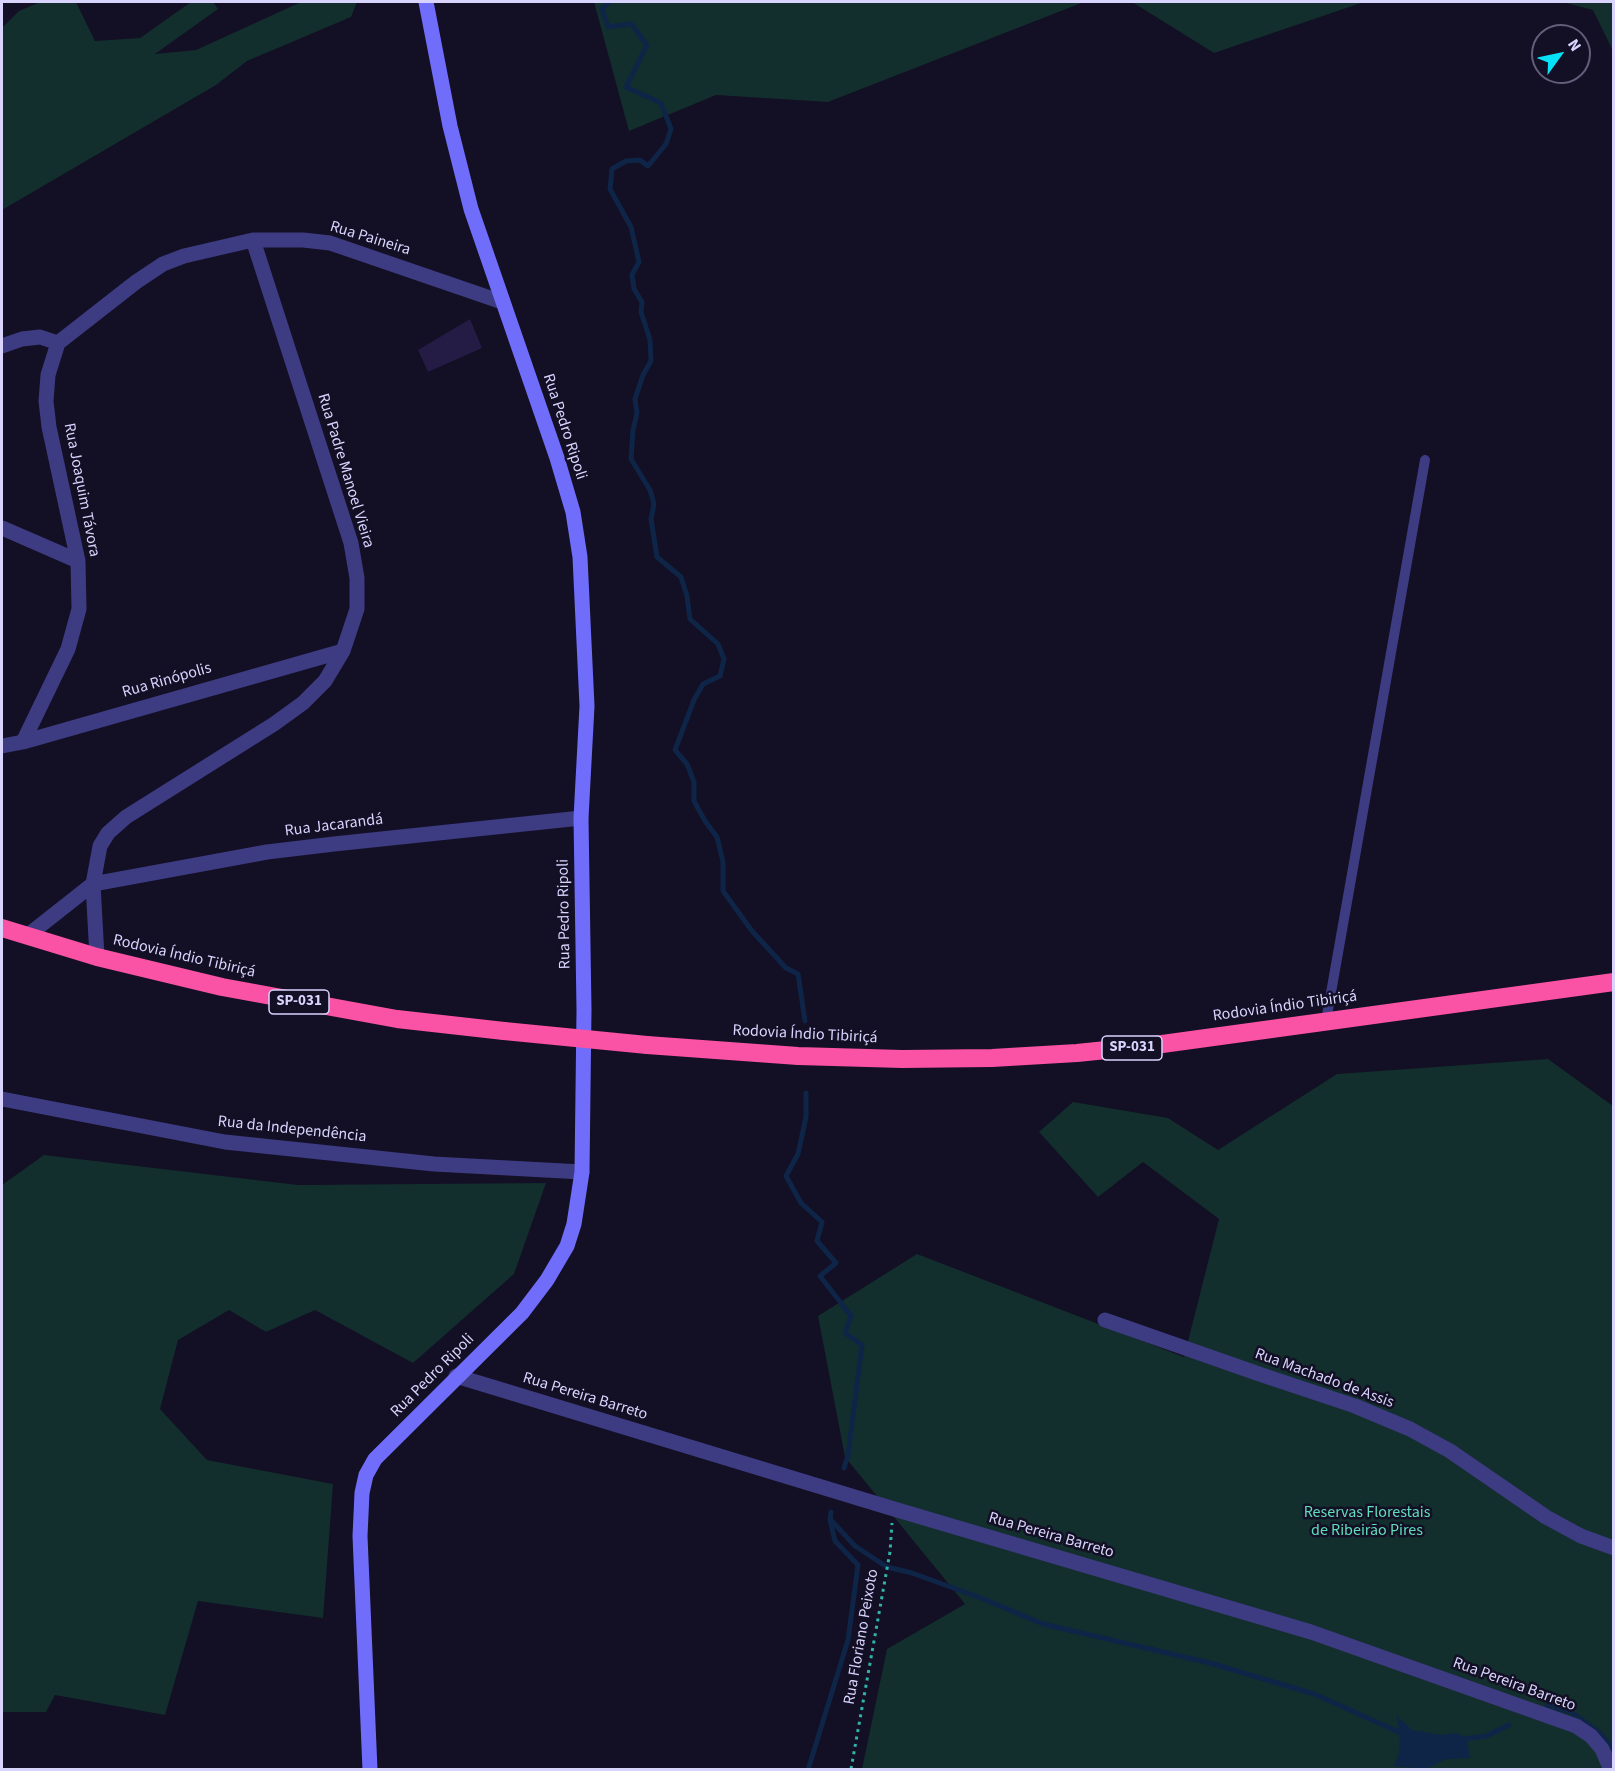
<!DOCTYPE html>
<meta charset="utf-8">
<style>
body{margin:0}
#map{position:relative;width:1615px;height:1771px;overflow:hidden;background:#130f24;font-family:"Source Sans 3",sans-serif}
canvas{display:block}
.frame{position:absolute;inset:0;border:3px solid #d8d4fe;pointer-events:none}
.north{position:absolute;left:1531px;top:24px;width:60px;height:60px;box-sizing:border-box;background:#130f24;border:2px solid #625e7b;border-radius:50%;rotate:57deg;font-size:16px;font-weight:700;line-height:24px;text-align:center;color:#d8d4fe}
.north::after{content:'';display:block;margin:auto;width:21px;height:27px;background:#07e1f7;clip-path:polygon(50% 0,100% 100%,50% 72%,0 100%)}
</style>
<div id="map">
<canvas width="1615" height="1771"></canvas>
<div class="frame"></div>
<div class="north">N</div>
</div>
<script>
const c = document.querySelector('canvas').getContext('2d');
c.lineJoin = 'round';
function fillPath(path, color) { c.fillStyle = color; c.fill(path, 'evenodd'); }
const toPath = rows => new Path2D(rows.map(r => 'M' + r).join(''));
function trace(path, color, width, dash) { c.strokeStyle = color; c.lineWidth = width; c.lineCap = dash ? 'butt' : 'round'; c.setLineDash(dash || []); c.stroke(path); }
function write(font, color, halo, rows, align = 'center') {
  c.font = font + ' "Source Sans 3",sans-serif'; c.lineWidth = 5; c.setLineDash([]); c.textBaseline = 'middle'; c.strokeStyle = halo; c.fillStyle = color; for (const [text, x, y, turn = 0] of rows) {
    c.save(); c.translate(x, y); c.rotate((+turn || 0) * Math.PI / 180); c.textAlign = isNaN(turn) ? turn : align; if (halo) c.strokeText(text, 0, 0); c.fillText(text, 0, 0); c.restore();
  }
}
fillPath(toPath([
 [40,2,76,2,95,41,140,38,191,2,213,2,218,9,155,54,196,50,301,2,357,2,351,17,247,61,216,85,2,210,2,28,19,11],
 [594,2,1084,2,828,102,716,95,629,131],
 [1132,2,1364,2,1214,53],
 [1562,2,1613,2,1613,51,1593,10],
 [1548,1059,1613,1106,1613,1769,862,1769,887,1649,965,1604,845,1457,818,1316,917,1254,1184,1357,1219,1219,1143,1162,1098,1197,1039,1132,1073,1102,1168,1118,1218,1150,1337,1074],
 [44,1155,298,1185,546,1183,514,1274,413,1363,315,1310,266,1332,229,1310,178,1340,160,1409,207,1460,333,1484,323,1618,198,1601,165,1715,55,1695,46,1712,2,1712,2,1185]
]), '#122e2d');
fillPath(toPath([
 [1396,1715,1412,1730,1440,1735,1457,1733,1467,1738,1470,1758,1446,1759,1426,1769,1394,1766,1399,1753,1400,1736]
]), '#0f2548');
trace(toPath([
 [609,2,602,9,608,27,631,24,647,45,626,87,661,103,671,129,666,144,648,166,640,160,626,161,612,169,610,189,631,227,639,262,632,275,634,289,642,302,641,312,650,340,651,361,643,375,635,399,637,413,633,430,631,459,650,490,654,504,651,519,657,557,681,577,687,596,690,619,718,644,724,659,720,676,703,684,694,700,675,750,687,764,694,782,694,801,705,821,717,837,723,862,723,891,752,931,786,968,798,974,805,1021],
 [806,1093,806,1117,798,1154,786,1176,801,1203,822,1222,817,1241,836,1263,820,1276,851,1316,845,1333,862,1345,848,1455,844,1468],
 [831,1512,830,1519,855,1546,887,1567,912,1573,981,1598,1043,1624,1210,1663,1314,1694,1399,1732,1405,1733],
 [1547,1705,1571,1712,1600,1733,1614,1750],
 [1462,1739,1486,1736,1509,1725],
 [808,1770,848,1640,858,1565,835,1541,830,1520]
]), '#0f2548', 5);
fillPath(toPath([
 [470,319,482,348,428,372,418,350]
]), '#241c45');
trace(toPath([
 [851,1769,890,1552,892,1523]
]), '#32b3aa', 3, [3, 4.5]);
trace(toPath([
 [1326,1021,1425,460]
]), '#3d3b82', 10);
trace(toPath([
 [58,343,136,282,163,264,184,256,253,240,303,240,330,243,502,302],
 [2,346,22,339,40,337,58,343],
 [2,528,78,561],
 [23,742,68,649,79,609,78,561,49,427,46,401,48,375,58,343],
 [2,746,23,742,343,651],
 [27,936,93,884,267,852,334,844,581,818],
 [97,957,93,884,100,846,108,833,126,817,274,724,303,703,325,681,343,651,357,609,357,578,351,543,253,240],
 [2,1099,225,1142,434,1164,582,1172],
 [1105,1320,1262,1375,1355,1406,1410,1429,1450,1451,1546,1517,1581,1536,1614,1548],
 [456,1376,894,1509,1311,1632,1576,1726,1591,1736,1602,1749,1611,1770]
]), '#3d3b82', 15);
trace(toPath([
 [370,1770,360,1536,362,1493,366,1475,375,1459,522,1313,547,1280,567,1246,574,1224,582,1172,584,1010,581,818,587,706,580,557,573,512,557,458,471,209,450,126,426,2]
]), '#706dfb', 15);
trace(toPath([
 [2,928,97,957,222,987,397,1019,504,1031],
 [647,1045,798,1056,902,1059,992,1058,1077,1053,1155,1045,1614,982]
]), '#fa52a4', 18);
trace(toPath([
 [504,1031,647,1045]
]), '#fa52a4', 18);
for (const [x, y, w] of [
 [299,1002,60],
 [1132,1048,60]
]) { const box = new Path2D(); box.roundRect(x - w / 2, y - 12, w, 24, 4.5); c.fillStyle = '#130f24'; c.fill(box); trace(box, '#d8d4fe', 1.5); }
write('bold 15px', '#d8d4fe', null, [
 ["SP-031",299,1002],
 ["SP-031",1132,1048]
]);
write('16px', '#d8d4fe', '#130f24', [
 ["Rua Paineira",370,239,17],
 ["Rua Pedro Ripoli",564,427,72],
 ["Rua Padre Manoel Vieira",345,471,73],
 ["Rua Joaquim Távora",81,490,79],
 ["Rua Rinópolis",167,681,-16],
 ["Rua Jacarandá",334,826,-7],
 ["Rua Pedro Ripoli",565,914,-91],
 ["Rodovia Índio Tibiriçá",184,957,13],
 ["Rodovia Índio Tibiriçá",1285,1007,-8],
 ["Rodovia Índio Tibiriçá",805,1035,3],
 ["Rua da Independência",292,1130,6],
 ["Rua Pedro Ripoli",433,1376,-45],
 ["Rua Machado de Assis",1324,1379,20],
 ["Rua Pereira Barreto",585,1397,17],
 ["Rua Pereira Barreto",1051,1536,16],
 ["Rua Floriano Peixoto",862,1637,-80],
 ["Rua Pereira Barreto",1514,1685,20]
]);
write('16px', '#61dcbc', '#130f24', [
 ["Reservas Florestais",1367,1513],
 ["de Ribeirão Pires",1367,1531]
]);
</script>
